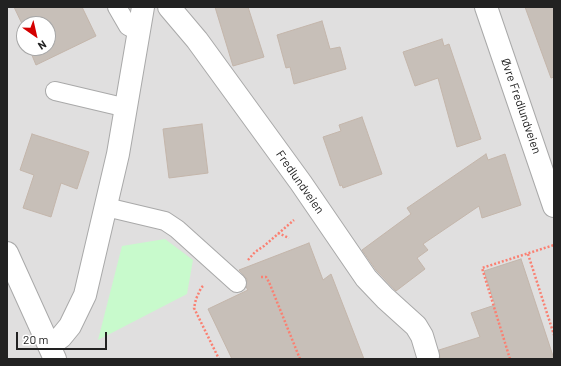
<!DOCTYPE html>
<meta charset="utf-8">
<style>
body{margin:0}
#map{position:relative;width:561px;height:366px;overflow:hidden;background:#f2efe9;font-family:Barlow,sans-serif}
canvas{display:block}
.frame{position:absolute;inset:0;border:8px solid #222;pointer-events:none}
.north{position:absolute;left:16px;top:16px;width:40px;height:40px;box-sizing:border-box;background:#fff;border:1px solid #a7a7a7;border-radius:50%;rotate:146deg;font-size:11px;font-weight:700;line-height:16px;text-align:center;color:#222}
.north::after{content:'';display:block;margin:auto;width:14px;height:18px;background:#d40000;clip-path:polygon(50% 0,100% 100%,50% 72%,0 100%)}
.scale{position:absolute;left:16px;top:332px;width:91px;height:18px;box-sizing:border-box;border:2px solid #222;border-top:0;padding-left:5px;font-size:12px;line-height:14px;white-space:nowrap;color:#222;-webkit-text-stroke:3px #fff;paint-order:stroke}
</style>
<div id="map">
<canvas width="561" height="366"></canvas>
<div class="frame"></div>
<div class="north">N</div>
<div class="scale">20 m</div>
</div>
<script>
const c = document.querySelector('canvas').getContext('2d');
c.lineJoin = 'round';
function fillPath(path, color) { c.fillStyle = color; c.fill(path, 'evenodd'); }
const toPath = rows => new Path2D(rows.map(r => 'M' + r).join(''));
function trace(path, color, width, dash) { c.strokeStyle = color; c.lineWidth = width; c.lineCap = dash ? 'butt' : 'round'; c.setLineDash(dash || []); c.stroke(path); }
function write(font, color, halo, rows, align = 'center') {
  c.font = font + ' Barlow,sans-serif'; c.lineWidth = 4; c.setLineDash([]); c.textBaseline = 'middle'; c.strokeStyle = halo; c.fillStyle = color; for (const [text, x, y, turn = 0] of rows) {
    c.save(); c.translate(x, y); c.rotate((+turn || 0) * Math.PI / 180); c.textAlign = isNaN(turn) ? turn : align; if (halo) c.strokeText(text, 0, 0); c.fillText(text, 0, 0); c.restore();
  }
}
fillPath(toPath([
 [7,7,554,7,554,359,7,359],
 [24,24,48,24,48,48,24,48]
]), '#e0dfdf');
fillPath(toPath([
 [165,239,193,260,187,294,98,340,122,246]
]), '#c8facc');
const building = toPath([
 [14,7,82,7,96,36,36,65,29,48,48,48,48,24,24,24,24,38,20,30,24,28,14,7],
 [215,7,248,7,264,57,233,66,215,7],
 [525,7,554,7,554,77,551,78,525,7],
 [322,21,330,49,340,47,346,69,294,84,290,67,286,68,277,35,322,21],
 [442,39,444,46,449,44,481,139,457,147,438,78,415,86,403,52,442,39],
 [362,117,382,174,343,188,342,185,340,186,323,137,341,131,339,125,362,117],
 [202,124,208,173,169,178,163,129,202,124],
 [32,134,89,152,77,189,61,183,51,217,23,208,34,175,20,170,32,134],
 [486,154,488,160,505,154,521,205,482,218,479,206,423,244,428,250,417,258,425,269,396,291,376,270,362,250,411,214,407,208,486,154],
 [309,243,323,280,331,274,364,359,232,359,208,309,248,290,246,287,247,279,239,270,309,243],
 [521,259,554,359,440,359,439,350,480,337,471,313,495,305,484,271,521,259]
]);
fillPath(building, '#c7bfb8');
trace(building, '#c4b6ab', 1);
const lane = toPath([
 [117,7,128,26,139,32],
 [55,91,127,108],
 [106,207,165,221,177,229,237,283]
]);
const street = toPath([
 [169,7,197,40,301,183,366,278,385,298,416,326,422,336,428,356],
 [486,7,554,206],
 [7,253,55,359],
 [49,346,61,337,70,326,85,295,118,154,143,7]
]);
trace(lane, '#a9a9a9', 20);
trace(street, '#a9a9a9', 24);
trace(toPath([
 [278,233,289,238],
 [528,254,554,335],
 [248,260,255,252,264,246,294,220],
 [261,277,266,277,269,282,300,359],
 [203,286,201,288,196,299,194,308,219,359],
 [510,359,482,268,554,245]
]), '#fa8072', 2.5, [2, 2]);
trace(lane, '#fff', 18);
trace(street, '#fff', 22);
write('12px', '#222', '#fff', [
 ["Øvre Fredlundveien",521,106,71],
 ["Fredlundveien",300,182,55]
]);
</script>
